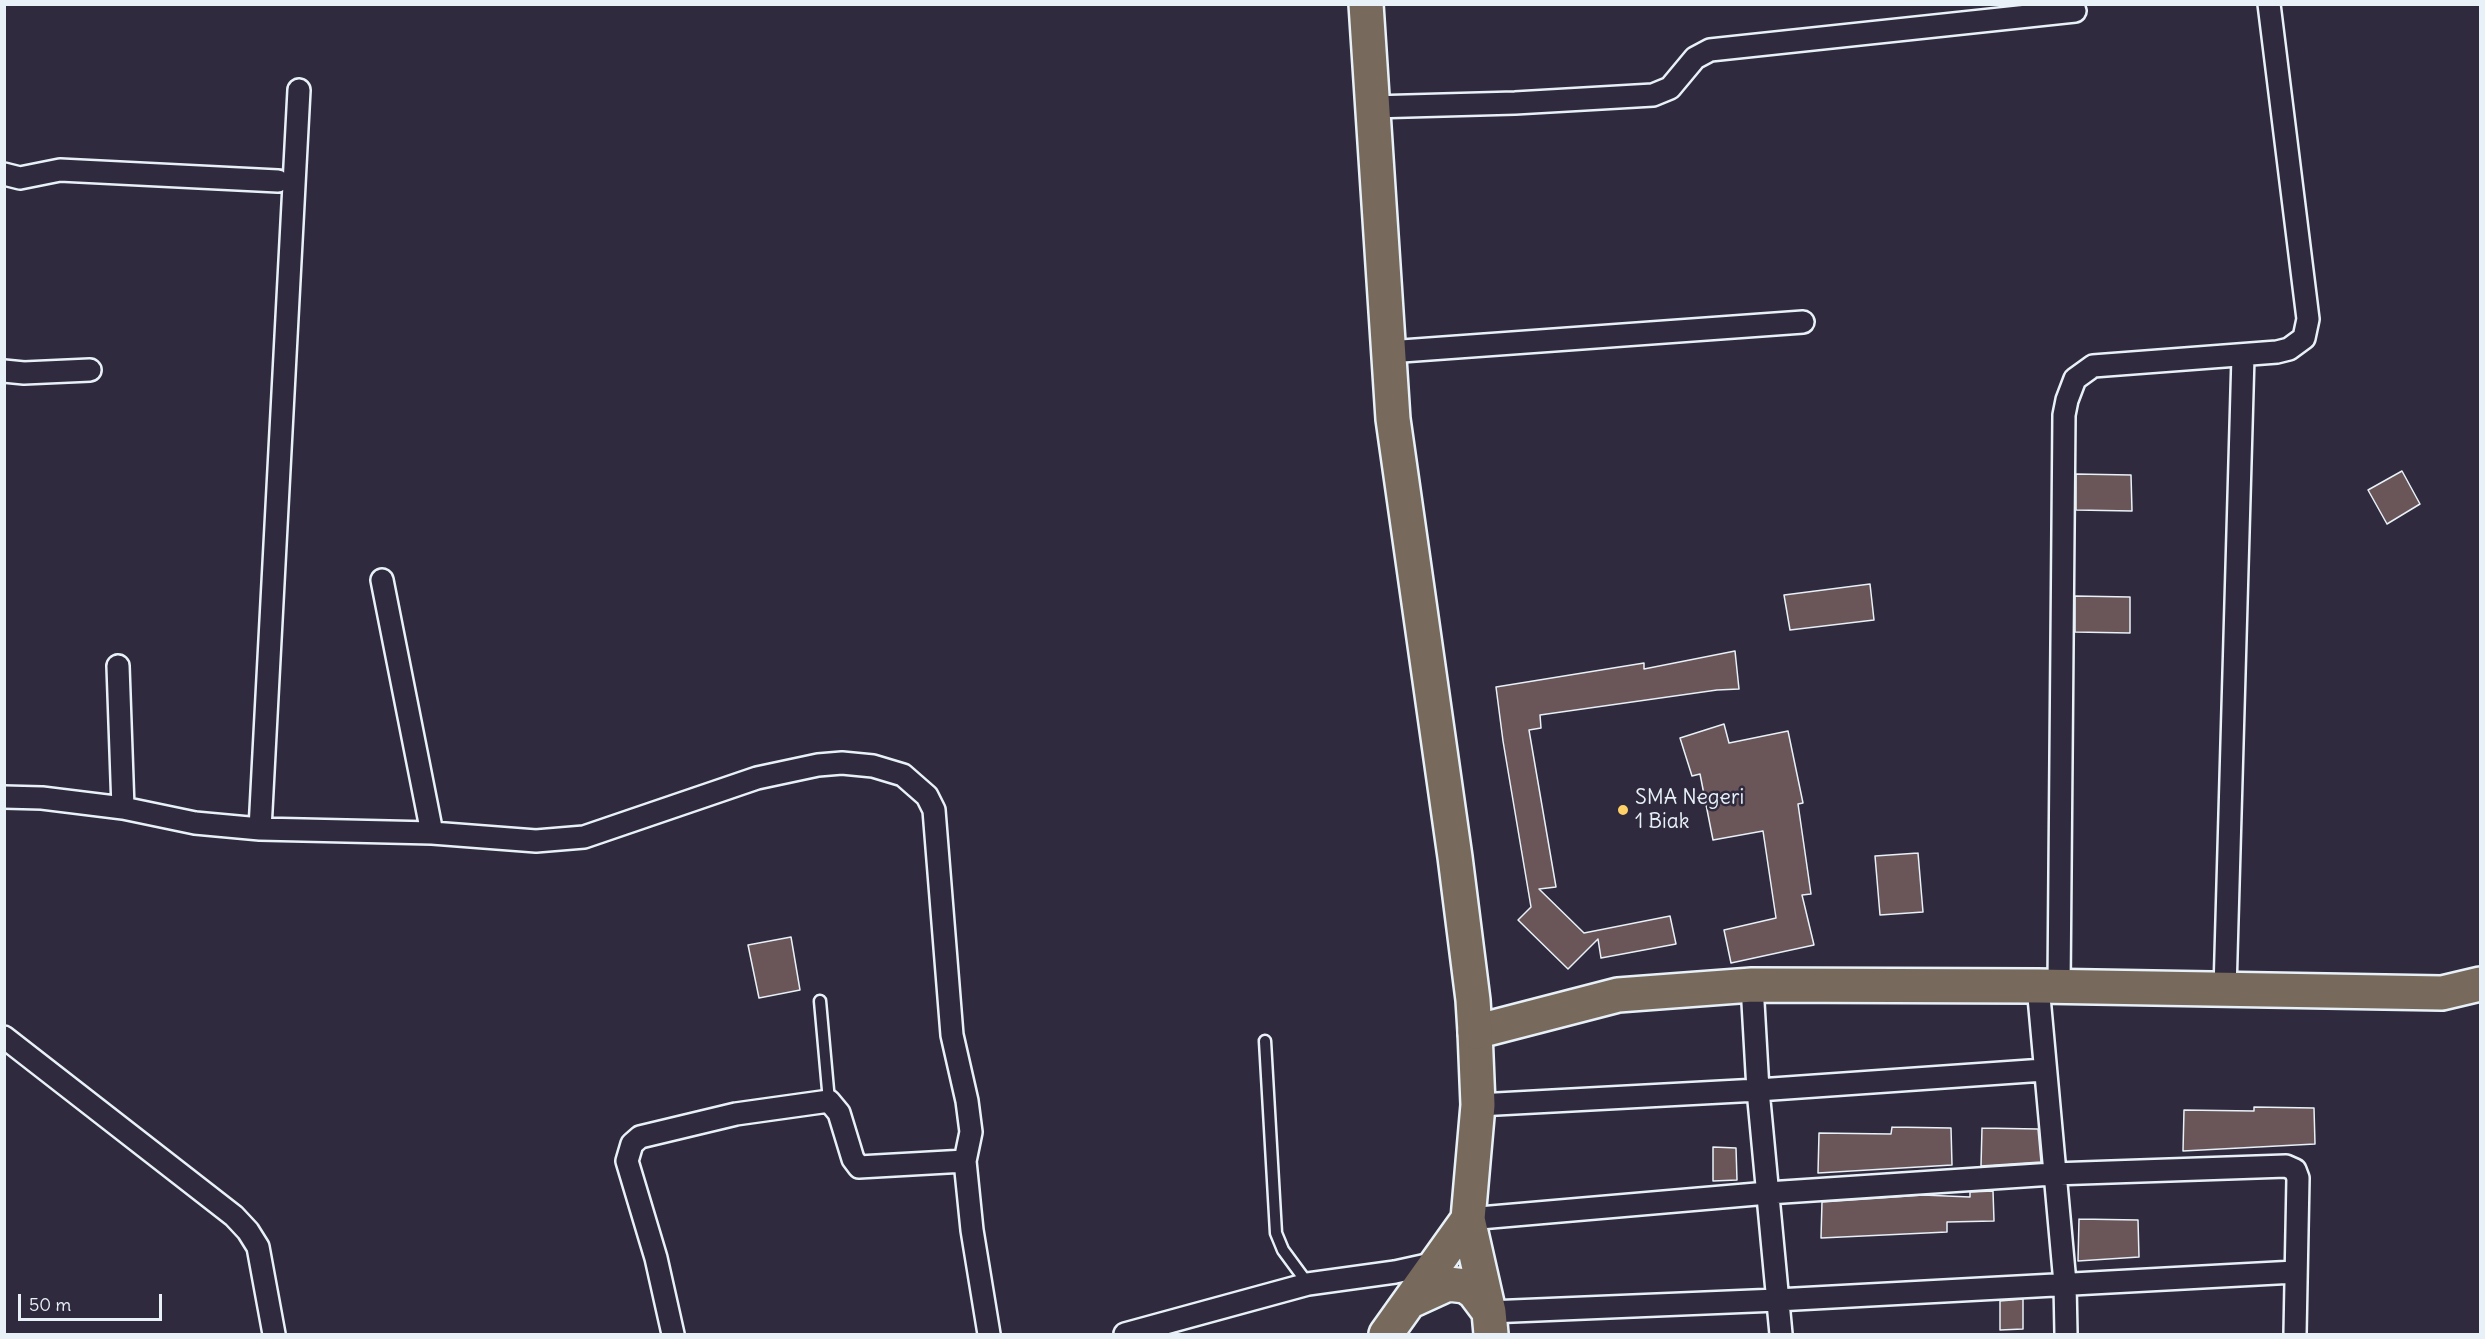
<!DOCTYPE html>
<style>
body{margin:0}
#map{position:relative;width:2485px;height:1339px;overflow:hidden;background:#2f2a3d;font-family:Delius,sans-serif}
canvas{display:block}
.frame{position:absolute;inset:0;border:6px solid #e8f1f8;pointer-events:none}
.scale{position:absolute;left:18px;top:1294px;width:144px;height:27px;box-sizing:border-box;border:3px solid #e8f1f8;border-top:0;padding-left:8px;font-size:18px;line-height:21px;white-space:nowrap;color:#e8f1f8;-webkit-text-stroke:4px #2f2a3d;paint-order:stroke}
</style>
<div id="map">
<canvas width="2485" height="1339"></canvas>
<div class="frame"></div>
<div class="scale">50 m</div>
</div>
<script>
const c = document.querySelector('canvas').getContext('2d');
c.lineJoin = 'round';
function fillPath(path, color) { c.fillStyle = color; c.fill(path, 'evenodd'); }
const toPath = rows => new Path2D(rows.map(r => 'M' + r).join(''));
function trace(path, color, width, dash) { c.strokeStyle = color; c.lineWidth = width; c.lineCap = dash ? 'butt' : 'round'; c.setLineDash(dash || []); c.stroke(path); }
function write(font, color, halo, rows, align = 'center') {
  c.font = font + ' Delius,sans-serif'; c.lineWidth = 5; c.setLineDash([]); c.textBaseline = 'middle'; c.strokeStyle = halo; c.fillStyle = color; for (const [text, x, y, turn = 0] of rows) {
    c.save(); c.translate(x, y); c.rotate((+turn || 0) * Math.PI / 180); c.textAlign = isNaN(turn) ? turn : align; if (halo) c.strokeText(text, 0, 0); c.fillText(text, 0, 0); c.restore();
  }
}
const building = toPath([
 [2402,471,2420,504,2387,524,2368,490,2402,471],
 [2076,474,2131,475,2132,511,2076,510,2076,474],
 [1870,584,1874,620,1790,630,1784,595,1870,584],
 [2075,596,2130,597,2130,633,2075,632,2075,596],
 [1735,651,1739,689,1717,690,1540,715,1541,728,1529,730,1556,887,1539,889,1584,933,1670,916,1676,944,1601,958,1598,939,1568,969,1518,920,1531,907,1503,741,1496,687,1644,663,1644,669,1735,651],
 [1724,724,1729,743,1788,731,1803,803,1798,804,1811,894,1802,895,1814,945,1731,963,1724,930,1776,918,1763,831,1713,840,1700,774,1692,776,1680,738,1724,724],
 [1918,853,1923,912,1880,915,1875,856,1918,853],
 [791,937,800,990,759,998,748,945,791,937],
 [2254,1107,2314,1108,2315,1144,2183,1151,2184,1110,2254,1111,2254,1107],
 [1892,1127,1951,1128,1952,1165,1818,1173,1819,1133,1891,1134,1892,1127],
 [1982,1128,2038,1129,2041,1162,1981,1166,1982,1128],
 [1713,1147,1736,1148,1737,1180,1713,1181,1713,1147],
 [1993,1191,1994,1221,1947,1222,1947,1232,1821,1238,1822,1202,1923,1195,1970,1197,1970,1192,1993,1191],
 [2079,1219,2138,1220,2139,1257,2078,1261,2079,1219],
 [2023,1299,2023,1329,2000,1330,2000,1301,2023,1299]
]);
fillPath(building, '#6a5559');
trace(building, '#e8f1f8', 1.5);
const lane = toPath([
 [820,1001,829,1101],
 [1265,1041,1276,1233,1283,1250,1308,1284]
]);
const street = toPath([
 [1372,107,1515,103,1653,95,1670,88,1695,58,1710,50,2075,11],
 [4,174,20,178,60,170,278,181],
 [1388,352,1803,322],
 [4,371,24,373,90,370],
 [382,580,432,833],
 [118,666,123,808],
 [4,797,42,798,123,808,195,823,260,829,432,833,536,841,584,837,757,778,818,765,842,763,873,766,903,775,927,796,934,810,952,1035,967,1101,971,1132,965,1161,972,1230,989,1334],
 [260,829,299,90],
 [1752,985,1758,1090,1781,1334],
 [2038,986,2065,1283,2066,1334],
 [2059,986,2064,415,2067,400,2075,379,2093,366,2277,352,2289,349,2304,338,2308,319,2269,4],
 [2225,990,2243,356],
 [4,1037,234,1216,248,1231,258,1247,274,1334],
 [1478,1105,1758,1090,2044,1070],
 [1468,1219,1768,1193,2053,1174,2286,1166,2295,1170,2298,1178,2295,1334],
 [1489,1312,1777,1300,2295,1272],
 [673,1334,656,1258,627,1161,632,1144,640,1137,736,1114,829,1101,839,1113,853,1159,859,1167,965,1161],
 [1125,1334,1308,1284,1395,1272,1436,1263]
]);
const primary = toPath([
 [1413,1300,1448,1284,1465,1286,1474,1292,1489,1312],
 [1386,1334,1468,1219],
 [1491,1334,1489,1312,1468,1219,1478,1105,1475,1032,1618,995,1752,985,2038,986,2442,993,2480,984]
]);
const highway = toPath([
 [1366,4,1393,419,1455,857,1473,1000,1475,1032]
]);
trace(lane, '#e8f1f8', 15);
trace(street, '#e8f1f8', 26);
trace(primary, '#e8f1f8', 38);
trace(highway, '#e8f1f8', 38);
trace(lane, '#2f2a3d', 10);
trace(street, '#2f2a3d', 21);
trace(primary, '#77695c', 33);
trace(highway, '#77695c', 33);
for (const [x, y, r, color] of [
 [1623,810,6,"#ffd166"]
]) { const dot = new Path2D(); dot.arc(x, y, r, 0, 2 * Math.PI); c.fillStyle = color; c.fill(dot); trace(dot, '#2f2a3d', 2); }
write('21px', '#e8f1f8', '#2f2a3d', [
 ["SMA Negeri",1635,798],
 ["1 Biak",1635,822]
], 'left');
</script>
